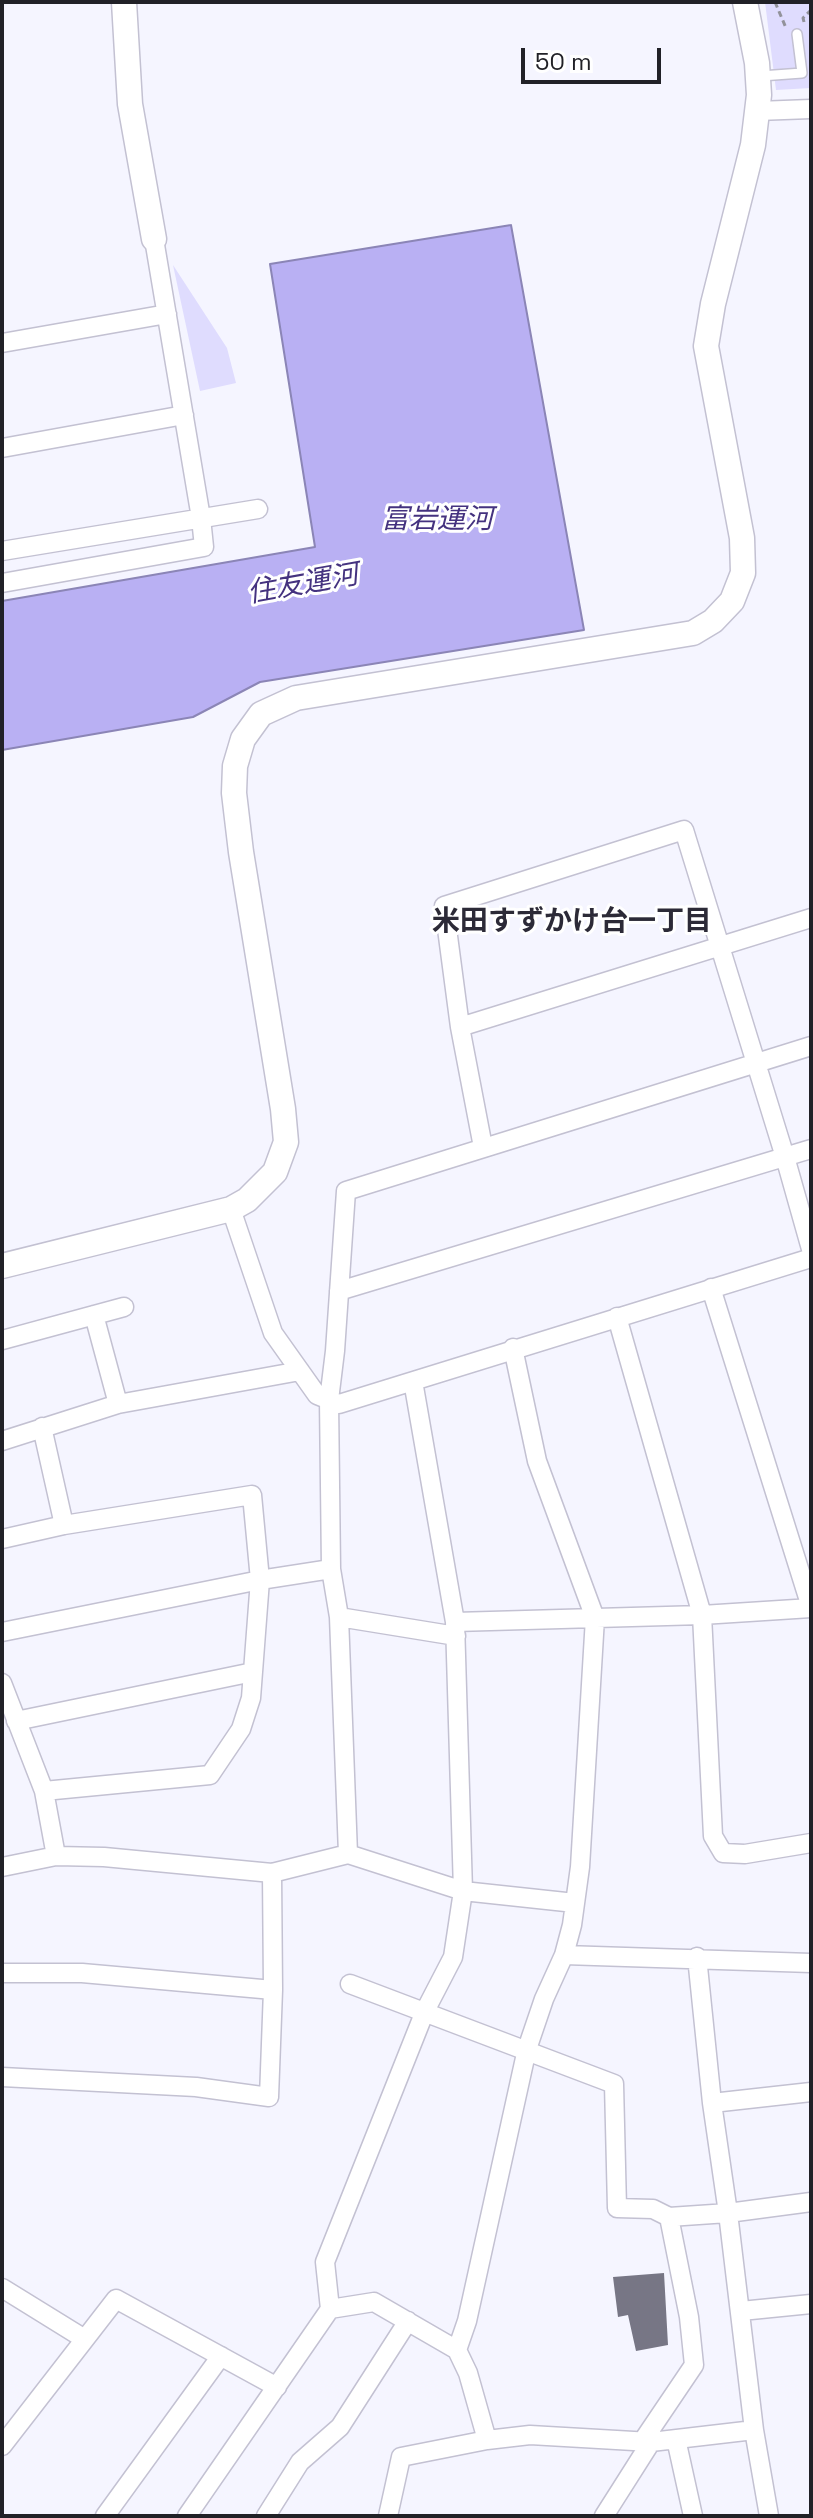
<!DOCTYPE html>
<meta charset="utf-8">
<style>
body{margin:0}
#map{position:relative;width:813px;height:2518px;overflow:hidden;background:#f5f5ff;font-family:"Space Grotesk",sans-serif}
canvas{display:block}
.frame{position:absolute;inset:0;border:4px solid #212127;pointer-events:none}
.scale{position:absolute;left:521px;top:48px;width:140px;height:36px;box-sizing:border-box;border:4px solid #212127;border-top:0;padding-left:10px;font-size:24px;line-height:28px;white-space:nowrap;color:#212127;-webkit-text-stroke:6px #fff;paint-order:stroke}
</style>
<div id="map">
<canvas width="813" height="2518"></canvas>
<div class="frame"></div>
<div class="scale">50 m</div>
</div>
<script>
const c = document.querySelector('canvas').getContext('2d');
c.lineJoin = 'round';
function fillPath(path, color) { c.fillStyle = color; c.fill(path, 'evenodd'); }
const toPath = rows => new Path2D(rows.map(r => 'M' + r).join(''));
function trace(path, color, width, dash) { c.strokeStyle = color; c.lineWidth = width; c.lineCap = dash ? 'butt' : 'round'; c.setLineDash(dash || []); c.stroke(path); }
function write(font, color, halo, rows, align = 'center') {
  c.font = font + ' "Space Grotesk","Noto Sans JP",sans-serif'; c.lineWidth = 6; c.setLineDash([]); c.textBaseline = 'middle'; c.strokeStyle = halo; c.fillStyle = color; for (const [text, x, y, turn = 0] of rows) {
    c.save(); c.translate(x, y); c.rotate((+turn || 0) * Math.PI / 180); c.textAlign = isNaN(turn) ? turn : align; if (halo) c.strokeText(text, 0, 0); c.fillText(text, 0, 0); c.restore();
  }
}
fillPath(toPath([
 [765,2,811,2,811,88,776,90],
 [173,265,227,348,236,383,200,391]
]), '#dfdcfe');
const water = toPath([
 [511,225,584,630,260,682,193,717,2,750,2,601,315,547,270,264,511,225]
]);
fillPath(water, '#b9b0f3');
trace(water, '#8b85b6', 2);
fillPath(toPath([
 [664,2273,668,2345,636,2351,628,2315,618,2317,613,2277]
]), '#777685');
const lane = toPath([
 [761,76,802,73,797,34]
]);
const street = toPath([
 [757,111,811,109],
 [2,343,167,314],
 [2,448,184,415],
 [2,551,258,509],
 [2,583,204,547,201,518,154,239],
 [460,1027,444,906,684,830,785,1157,811,1249],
 [483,1147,460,1027,811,918],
 [231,1209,273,1333,317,1395,339,1404,811,1258],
 [711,1288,811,1607],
 [339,1291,811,1149],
 [94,1315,118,1404],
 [617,1317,702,1615,713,1836,723,1853,745,1854,811,1843],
 [2,1340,124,1307],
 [42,1427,64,1525],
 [2,1441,118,1404,300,1371],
 [2,1539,64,1525,252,1495,260,1580,251,1698,241,1729,210,1775,44,1791],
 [339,1617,456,1636],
 [455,1622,702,1615,811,1608],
 [2,1632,260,1580,331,1569],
 [2,1683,44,1791,56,1856],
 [16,1721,253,1672],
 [348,1854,339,1617,331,1569,329,1400,335,1351,346,1191,811,1046],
 [2,1867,56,1856,104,1857,272,1873,348,1854,463,1891,575,1903],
 [564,1955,811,1963],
 [2,1973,82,1973,273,1990],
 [350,1984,614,2084,617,2208,653,2209,669,2217,728,2213,712,2103,697,1957],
 [2,2077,196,2087,269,2097,273,1990,272,1873],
 [712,2103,811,2092],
 [2,2288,83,2338],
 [330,2309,325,2262,425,2011,453,1957,463,1891,455,1622,413,1381],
 [741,2311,811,2304],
 [457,2350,467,2321,527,2049,544,1999,564,1955,572,1925,580,1867,595,1618,537,1461,513,1348],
 [754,2430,769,2516],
 [676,2439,693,2516],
 [642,2442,694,2365,689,2317,669,2217],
 [2,2446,116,2299,277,2387],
 [105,2516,221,2356],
 [187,2516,330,2309,374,2302,457,2350,468,2373,487,2440,530,2435,651,2442,754,2430,728,2213,811,2202],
 [266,2516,300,2462,340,2427,408,2321],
 [388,2516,401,2457,487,2440],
 [604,2516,651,2442]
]);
const secondary = toPath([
 [124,2,130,104,154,239],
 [2,1266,231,1209,247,1200,275,1172,286,1142,283,1109,241,852,234,793,235,766,243,739,261,714,296,698,693,633,713,621,732,601,743,573,742,538,706,346,713,304,753,145,759,95,757,63,745,2]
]);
trace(lane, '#c3c1d2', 12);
trace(street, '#c3c1d2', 21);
trace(secondary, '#c3c1d2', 27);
trace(toPath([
 [775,2,786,28],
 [804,22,803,18,811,10]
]), '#92929a', 3, [6, 4]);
trace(lane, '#fff', 9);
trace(street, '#fff', 18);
trace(secondary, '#fff', 24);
write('italic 28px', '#44327f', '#fff', [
 ["富岩運河",437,520],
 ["住友運河",303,585,-10]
]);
write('bold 28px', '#2c2a37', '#fff', [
 ["米田すずかけ台一丁目",572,922]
]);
</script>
